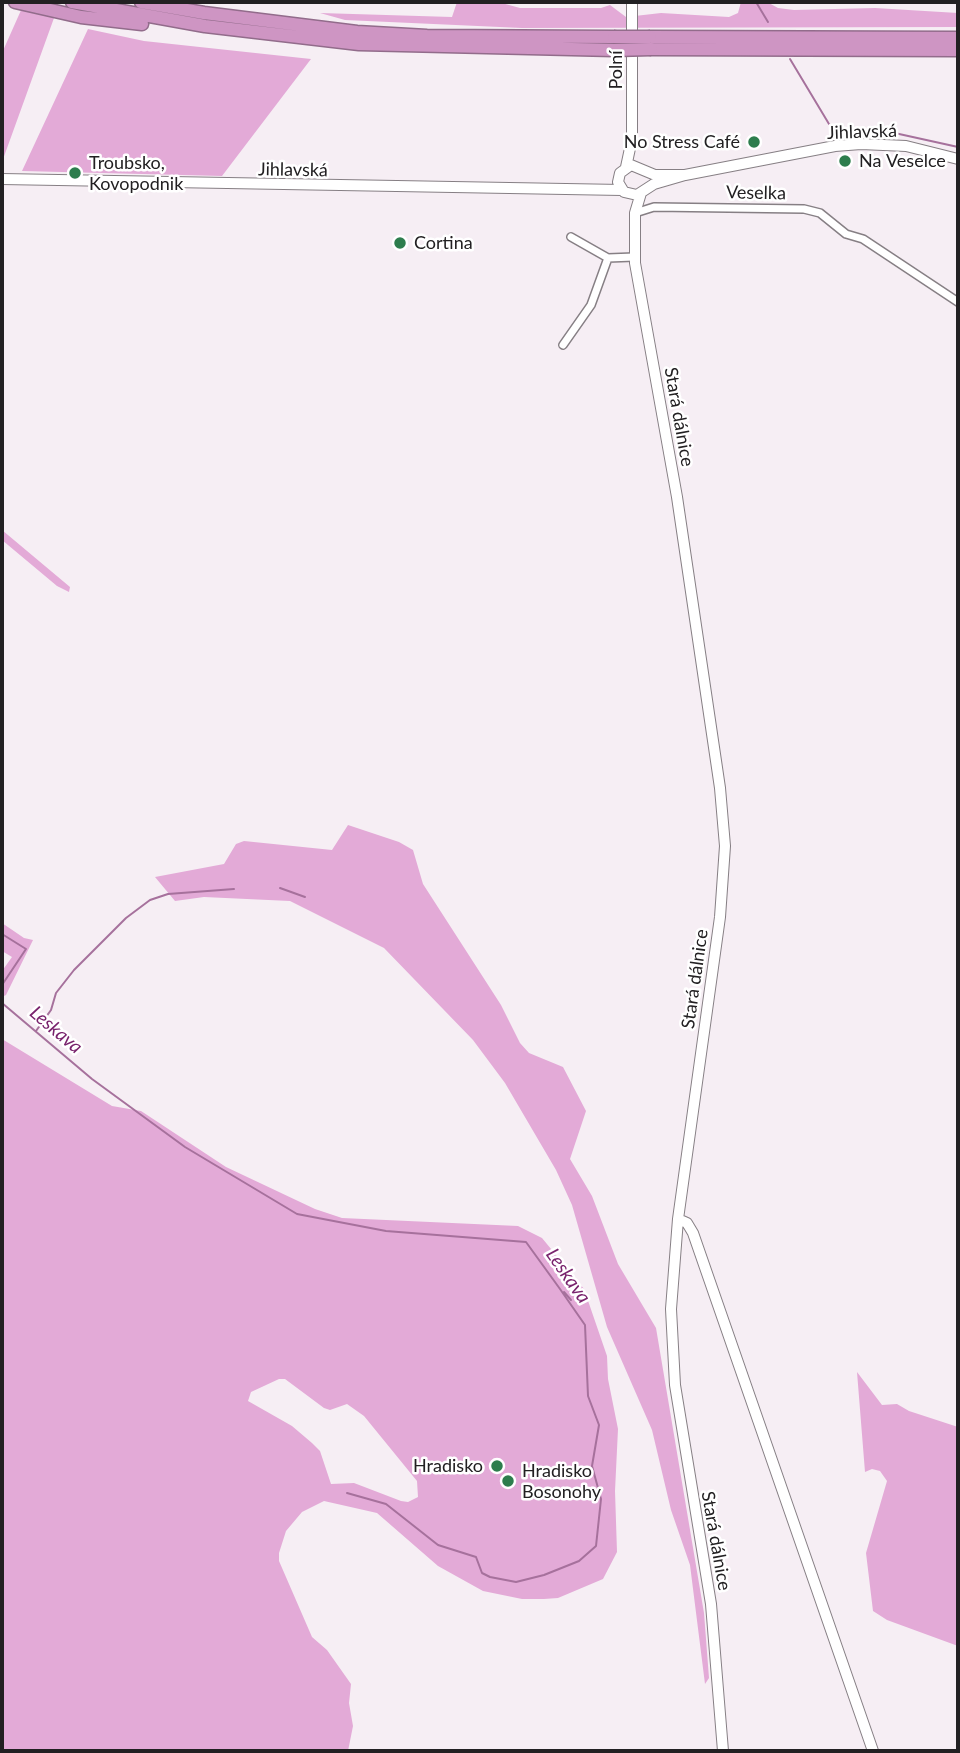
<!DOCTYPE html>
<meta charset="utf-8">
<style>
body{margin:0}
#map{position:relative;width:960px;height:1753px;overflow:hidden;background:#f6eef4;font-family:Lato,sans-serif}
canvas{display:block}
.frame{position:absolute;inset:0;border:4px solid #222022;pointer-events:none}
</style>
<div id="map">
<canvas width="960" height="1753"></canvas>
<div class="frame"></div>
</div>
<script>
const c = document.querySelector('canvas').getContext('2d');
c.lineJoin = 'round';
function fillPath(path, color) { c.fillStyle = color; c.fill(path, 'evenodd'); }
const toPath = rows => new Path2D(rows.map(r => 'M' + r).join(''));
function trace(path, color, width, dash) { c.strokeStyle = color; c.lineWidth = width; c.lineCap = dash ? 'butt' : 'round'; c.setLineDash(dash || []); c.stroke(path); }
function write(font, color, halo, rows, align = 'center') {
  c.font = font + ' Lato,sans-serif'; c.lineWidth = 5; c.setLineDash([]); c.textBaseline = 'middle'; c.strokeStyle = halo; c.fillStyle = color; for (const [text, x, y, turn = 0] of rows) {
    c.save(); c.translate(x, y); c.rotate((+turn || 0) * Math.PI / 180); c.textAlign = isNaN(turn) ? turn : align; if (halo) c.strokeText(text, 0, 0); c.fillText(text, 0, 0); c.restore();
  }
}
fillPath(toPath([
 [457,2,498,2,520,8,601,8,610,5,626,17,661,13,729,17,738,13,741,2,767,2,778,8,794,10,875,8,958,13,958,27,522,28,345,20,320,13,452,17],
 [22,8,54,18,2,162,2,53],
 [88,29,144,41,311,59,222,176,22,171],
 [2,530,70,587,69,592,57,586,2,540],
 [348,825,399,842,413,850,423,884,501,1005,520,1043,529,1053,563,1067,586,1111,570,1159,592,1196,618,1264,656,1328,704,1613,709,1678,705,1684,690,1565,671,1510,652,1430,607,1327,572,1205,556,1170,505,1083,473,1040,384,948,290,901,204,897,175,901,155,877,224,864,236,844,244,841,332,850],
 [2,923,24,938,33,940,6,995,2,997,2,971,12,957,2,951],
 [2,1039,112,1106,141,1111,226,1167,315,1209,342,1218,518,1226,542,1238,584,1289,607,1356,608,1379,618,1429,615,1491,617,1552,603,1579,558,1598,544,1599,522,1599,483,1591,438,1566,377,1513,324,1501,302,1512,286,1531,279,1553,279,1561,312,1637,327,1650,351,1684,349,1703,353,1726,348,1751,2,1751],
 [279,1379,285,1379,324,1408,330,1410,347,1404,364,1416,417,1481,418,1497,408,1502,401,1501,354,1483,331,1484,320,1451,312,1443,292,1426,248,1401,251,1392],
 [857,1372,882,1405,897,1404,909,1411,958,1427,958,1646,887,1620,873,1611,866,1553,887,1481,880,1471,872,1469,865,1472]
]), '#e3aad7');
trace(toPath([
 [756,2,768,22],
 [790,59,829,124,840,132,881,130,958,147],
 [280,888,305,897],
 [2,934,26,949,2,985],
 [2,1003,92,1079,185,1147,297,1214,386,1231,526,1242,560,1289,585,1325,588,1396,599,1425,592,1466,601,1499,596,1546,579,1561,544,1575,516,1582,490,1577,482,1573,476,1557,438,1545,386,1504,347,1493],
 [36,1031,51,1010,56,993,74,970,126,918,150,900,168,894,234,889],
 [564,1292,571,1300]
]), '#a6719c', 2);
const street = toPath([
 [635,213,654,207,804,209,820,213,846,234,863,239,958,302],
 [571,237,608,258,634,257],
 [563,345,591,305,608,258]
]);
const secondary = toPath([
 [626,167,632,139,632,2],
 [685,175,655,175,631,165,620,173,618,182,624,192,637,195,654,184,685,175,835,146,861,144,906,146,958,159],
 [2,179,622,190],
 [641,193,635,213,635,263,677,497,720,788,725,846,720,917,678,1219,671,1309,675,1385,711,1604,723,1751],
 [678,1219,687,1223,693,1233,873,1751]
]);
const highway = toPath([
 [15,2,81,17,142,24],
 [72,2,205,26,359,44,614,50],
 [141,2,204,13,357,32,427,36,614,37],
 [650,37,958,38],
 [651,49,958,50]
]);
trace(street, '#867f84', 10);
trace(secondary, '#867f84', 12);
trace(highway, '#926c8b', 15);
trace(street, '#fff', 7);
trace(secondary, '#fff', 10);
trace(highway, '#ce95c3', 12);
const highwayBridge = toPath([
 [614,37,650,37],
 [614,50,651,49]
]);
trace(highwayBridge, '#926c8b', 15, []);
trace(highwayBridge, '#ce95c3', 12);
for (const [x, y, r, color] of [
 [754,142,7,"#2d7d4d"],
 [845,161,7,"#2d7d4d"],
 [75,173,7,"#2d7d4d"],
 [400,243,7,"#2d7d4d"],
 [497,1466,7,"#2d7d4d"],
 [508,1481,7,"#2d7d4d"]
]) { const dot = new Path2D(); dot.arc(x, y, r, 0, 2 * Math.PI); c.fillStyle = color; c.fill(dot); trace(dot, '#fff', 2.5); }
write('18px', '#222022', '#fff', [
 ["Polní",616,70,-90],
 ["Jihlavská",862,132,-2],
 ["Jihlavská",293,170,1],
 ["Veselka",756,193,1],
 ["Stará dálnice",679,417,80],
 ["Stará dálnice",695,979,-82],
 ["Stará dálnice",716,1541,80]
]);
write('18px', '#222022', '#fff', [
 ["No Stress Café",740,142,"right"],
 ["Na Veselce",859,161],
 ["Troubsko,",89,163],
 ["Kovopodnik",89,184],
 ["Cortina",414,243],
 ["Hradisko",483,1466,"right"],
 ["Hradisko",522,1471],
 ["Bosonohy",522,1492]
], 'left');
write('italic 19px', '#79236d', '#fff', [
 ["Leskava",56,1030,40],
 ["Leskava",568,1276,55]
]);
</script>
